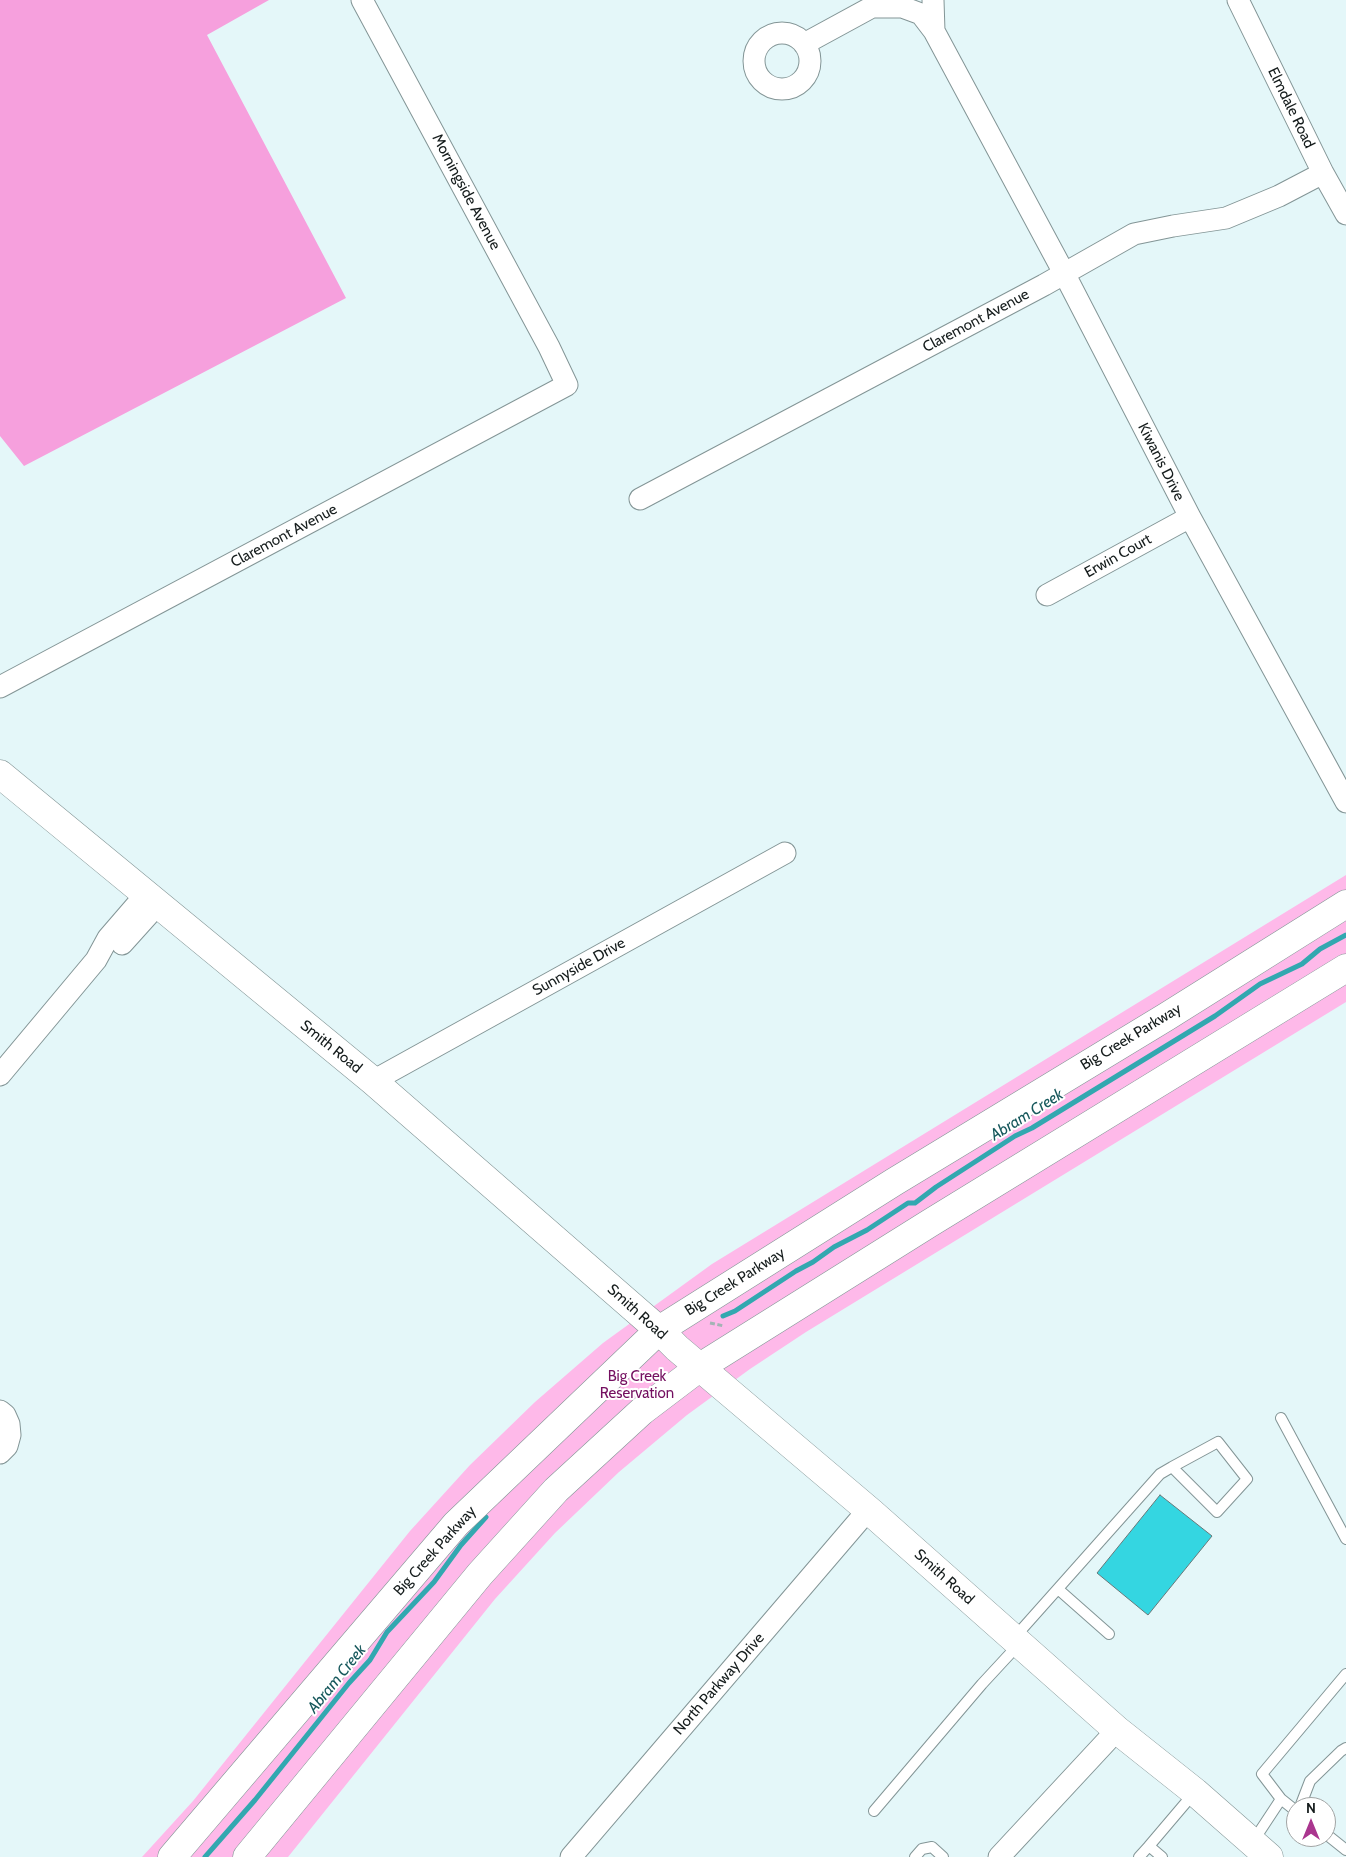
<!DOCTYPE html>
<style>
body{margin:0}
#map{position:relative;width:1346px;height:1857px;overflow:hidden;background:#e4f7f9;font-family:Cabin,sans-serif}
canvas{display:block}
.north{position:absolute;left:1286px;top:1797px;width:50px;height:50px;box-sizing:border-box;background:#fff;border:1px solid #a1a4a4;border-radius:50%;rotate:0deg;font-size:14px;font-weight:700;line-height:20px;text-align:center;color:#151c1c}
.north::after{content:'';display:block;margin:auto;width:18px;height:22px;background:#aa368f;clip-path:polygon(50% 0,100% 100%,50% 72%,0 100%)}
</style>
<div id="map">
<canvas width="1346" height="1857"></canvas>
<div class="north">N</div>
</div>
<script>
const c = document.querySelector('canvas').getContext('2d');
c.lineJoin = 'round';
function fillPath(path, color) { c.fillStyle = color; c.fill(path, 'evenodd'); }
const toPath = rows => new Path2D(rows.map(r => 'M' + r).join(''));
function trace(path, color, width, dash) { c.strokeStyle = color; c.lineWidth = width; c.lineCap = dash ? 'butt' : 'round'; c.setLineDash(dash || []); c.stroke(path); }
function write(font, color, halo, rows, align = 'center') {
  c.font = font + ' Cabin,sans-serif'; c.lineWidth = 4; c.setLineDash([]); c.textBaseline = 'middle'; c.strokeStyle = halo; c.fillStyle = color; for (const [text, x, y, turn = 0] of rows) {
    c.save(); c.translate(x, y); c.rotate((+turn || 0) * Math.PI / 180); c.textAlign = isNaN(turn) ? turn : align; if (halo) c.strokeText(text, 0, 0); c.fillText(text, 0, 0); c.restore();
  }
}
fillPath(toPath([
 [1346,875,1346,1002,806,1332,750,1369,687,1415,619,1472,555,1533,495,1599,288,1857,142,1857,193,1801,410,1531,470,1465,535,1402,603,1343,712,1264]
]), '#feb9e9');
fillPath(toPath([
 [0,0,269,0,207,35,346,298,24,466,0,436]
]), '#f6a0dd');
trace(toPath([
 [723,1316,735,1311,796,1271,813,1262,834,1247,867,1230,908,1203,915,1203,936,1187,1015,1136,1032,1128,1215,1016,1260,984,1302,964,1320,949,1346,935],
 [205,1857,255,1800,349,1683,370,1660,387,1632,434,1582,461,1545,486,1517]
]), '#32a8b0', 5);
const building = toPath([
 [1160,1495,1212,1536,1148,1615,1097,1573,1160,1495]
]);
fillPath(building, '#34d6e1');
trace(building, '#677879', 1);
const lane = toPath([
 [1281,1418,1346,1539],
 [1058,1589,1109,1634],
 [1014,1638,1160,1474,1172,1467,1218,1442,1247,1479,1217,1512,1172,1467],
 [1281,1799,1296,1811],
 [1300,1807,1310,1781,1341,1751,1346,1748],
 [874,1811,982,1684,1019,1644],
 [1326,1834,1346,1850],
 [1254,1840,1281,1799,1262,1774,1346,1674],
 [915,1857,922,1849,932,1847,943,1857],
 [1139,1857,1149,1846],
 [1162,1857,1149,1846,1194,1793]
]);
const street = toPath([
 [933,0,934,31],
 [1238,0,1323,173,1346,214],
 '754 61a28 28 0 1 1 56 0a28 28 0 1 1-56 0Z',
 [804,44,872,7,902,7,921,14,934,31,1064,273,1190,517,1346,802],
 [640,499,1044,285,1134,234,1173,226,1226,218,1279,196,1323,173],
 [1047,595,1190,517],
 [0,687,567,385,549,347,362,0],
 [122,944,158,904],
 [0,1075,96,960,108,938,146,894],
 [373,1081,785,853],
 [0,1411,5,1415,9,1424,10,1435,7,1446,0,1453],
 [571,1857,868,1510],
 [999,1857,1117,1730]
]);
const secondary = toPath([
 [0,774,373,1081,659,1330,677,1348,872,1513,1117,1730,1195,1792,1269,1857],
 [172,1857,456,1524,659,1330,894,1182,1166,1017,1346,904],
 [247,1857,480,1574,556,1490,642,1411,700,1367,930,1223,1346,968]
]);
trace(lane, '#839596', 12);
trace(street, '#839596', 23);
trace(secondary, '#839596', 29);
trace(toPath([
 [710,1323,724,1326]
]), '#a3b3b4', 3, [5, 2.5]);
trace(lane, '#fff', 10);
trace(street, '#fff', 21);
trace(secondary, '#fff', 28);
write('15px', '#151c1c', '#fff', [
 ["Elmdale Road",1291,108,64],
 ["Morningside Avenue",466,192,62],
 ["Claremont Avenue",976,321,-28],
 ["Kiwanis Drive",1161,462,63],
 ["Claremont Avenue",284,536,-28],
 ["Erwin Court",1118,556,-29],
 ["Sunnyside Drive",579,967,-29],
 ["Big Creek Parkway",1131,1037,-31],
 ["Smith Road",331,1047,39],
 ["Big Creek Parkway",735,1282,-32],
 ["Smith Road",637,1312,42],
 ["Big Creek Parkway",435,1551,-48],
 ["Smith Road",944,1577,42],
 ["North Parkway Drive",719,1684,-49]
]);
write('15px', '#740f60', '#fff', [
 ["Big Creek",637,1377],
 ["Reservation",637,1394]
]);
write('italic 16px', '#17585c', '#fff', [
 ["Abram Creek",1027,1115,-32],
 ["Abram Creek",337,1679,-51]
]);
</script>
